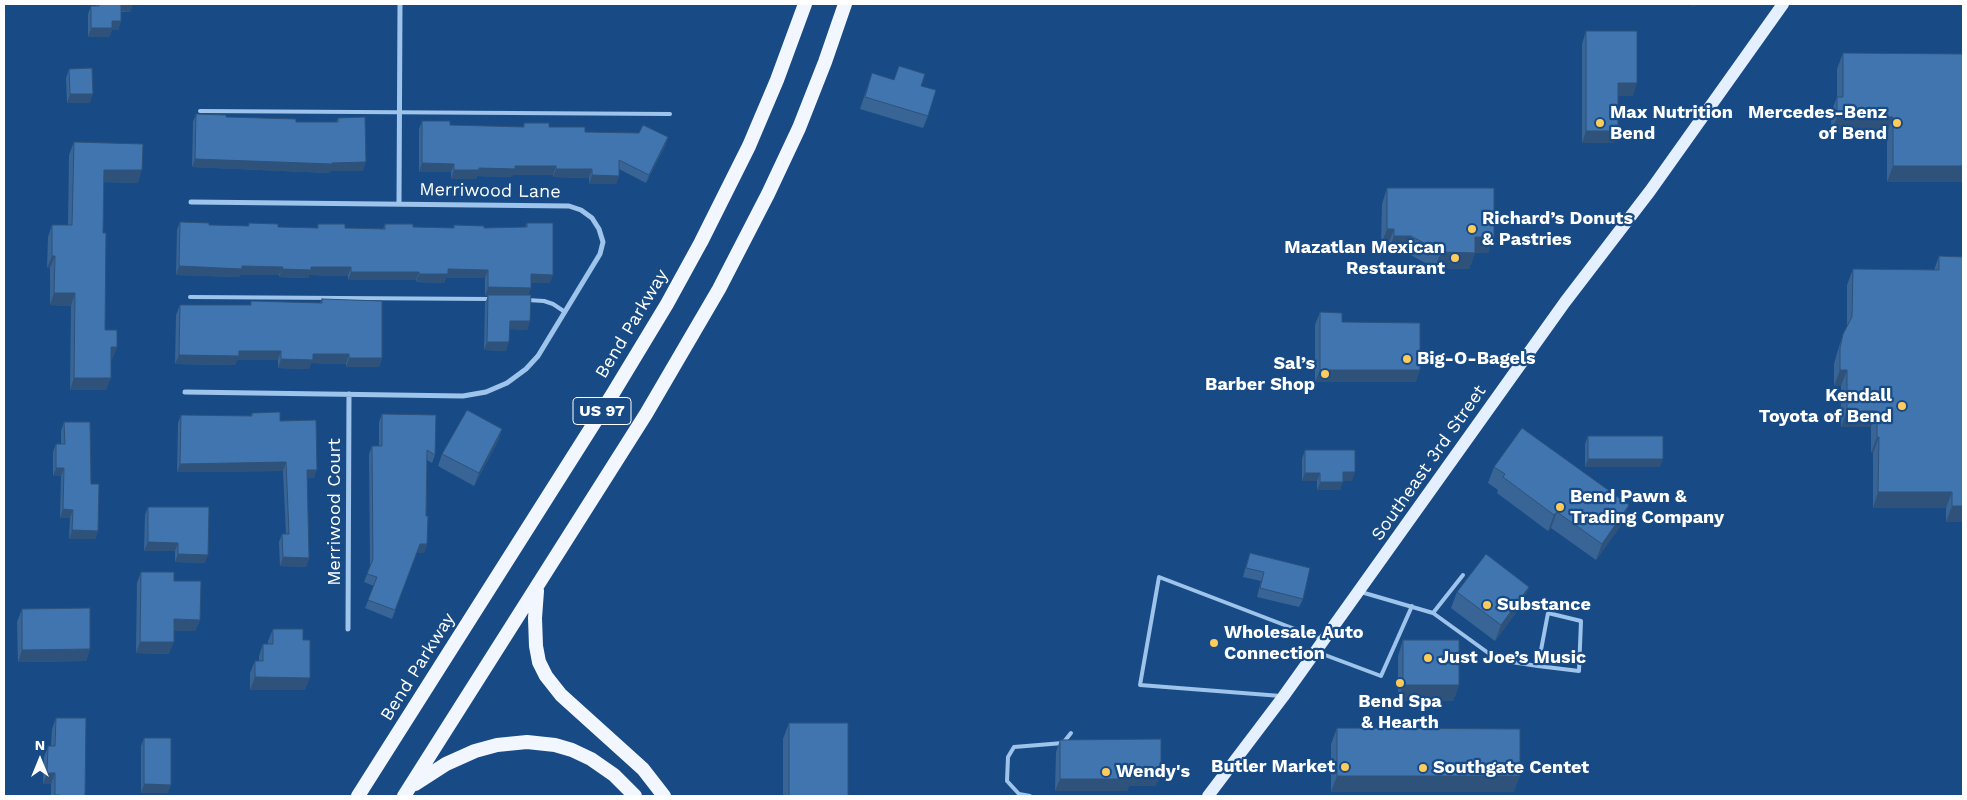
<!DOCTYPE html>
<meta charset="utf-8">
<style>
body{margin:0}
#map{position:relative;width:1967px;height:800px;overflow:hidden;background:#184b85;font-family:"Work Sans",sans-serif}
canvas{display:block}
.frame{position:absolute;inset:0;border:5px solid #fff;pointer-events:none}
.north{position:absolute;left:15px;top:735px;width:50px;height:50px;-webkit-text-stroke:4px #184b85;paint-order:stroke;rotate:0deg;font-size:14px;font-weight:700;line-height:20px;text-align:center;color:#fff}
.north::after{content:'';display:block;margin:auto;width:18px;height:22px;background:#fff;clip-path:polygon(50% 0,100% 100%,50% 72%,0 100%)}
</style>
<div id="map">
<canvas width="1967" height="800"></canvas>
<div class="frame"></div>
<div class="north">N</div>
</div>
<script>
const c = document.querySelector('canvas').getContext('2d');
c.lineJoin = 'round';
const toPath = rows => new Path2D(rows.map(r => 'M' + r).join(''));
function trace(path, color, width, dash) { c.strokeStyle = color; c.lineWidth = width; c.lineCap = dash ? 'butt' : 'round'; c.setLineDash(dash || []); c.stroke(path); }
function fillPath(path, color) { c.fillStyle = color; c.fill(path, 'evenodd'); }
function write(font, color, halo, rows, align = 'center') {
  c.font = font + ' "Work Sans",sans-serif'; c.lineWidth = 4.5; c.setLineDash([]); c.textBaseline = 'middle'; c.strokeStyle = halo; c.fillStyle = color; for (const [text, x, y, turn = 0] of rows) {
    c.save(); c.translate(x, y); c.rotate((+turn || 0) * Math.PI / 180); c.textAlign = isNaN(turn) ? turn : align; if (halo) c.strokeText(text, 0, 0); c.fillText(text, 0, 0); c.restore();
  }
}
trace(toPath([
 [200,111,670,114],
 [190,297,490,299],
 [527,300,544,301,553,304,565,312],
 [1361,592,1433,613,1463,575],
 [1433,613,1498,660,1538,666,1579,671,1581,621,1548,613,1538,666],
 [1317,652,1381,676,1412,606],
 [1281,696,1140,685,1159,577,1321,639],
 [1030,796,1019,794,1007,781,1008,757,1014,747,1063,743,1071,733]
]), '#9ec4ec', 4);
trace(toPath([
 [399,203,400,4],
 [185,392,463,396,486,392,507,383,526,369,538,356,600,254,603,242,599,229,592,218,581,210,569,206,191,202],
 [348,629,349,394]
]), '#9ec4ec', 5);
trace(toPath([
 [1208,796,1283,697,1565,302,1650,191,1783,4]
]), '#e4efff', 12);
trace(toPath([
 [537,591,535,618,536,646,539,662,546,676,561,695,643,769,664,796],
 [415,784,446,764,475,751,497,745,527,742,555,745,572,750,591,759,614,775,635,796],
 [358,796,612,395,667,304,701,242,749,146,777,80,805,4],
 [404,796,646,414,719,289,768,194,799,128,825,62,845,4]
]), '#f2f7ff', 14);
fillPath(toPath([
 [96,4,133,4,130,12,121,12,121,21,118,30,112,30,109,37,88,37,88,14,91,6,96,6],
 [1586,31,1633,96,1618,96,1618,131,1614,143,1582,143,1582,44],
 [1843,53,1963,182,1887,182,1887,133,1831,133,1831,113,1837,97,1837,69],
 [899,66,921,86,928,116,923,128,860,109,872,73,894,80],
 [69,69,90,103,67,103,66,78],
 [196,114,226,117,296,122,336,122,338,118,363,171,330,171,329,173,192,167,193,122],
 [422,121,450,125,523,127,524,123,585,132,668,137,665,146,646,183,619,169,619,176,616,184,589,184,589,178,553,177,553,175,513,175,512,177,477,176,476,179,451,179,451,172,419,172,419,129],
 [74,142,138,183,104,182,103,233,105,330,117,347,112,359,111,359,106,390,70,390,71,306,50,305,50,268,47,268,48,237,52,225,68,225,69,155],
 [1387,188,1494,237,1488,253,1475,253,1469,269,1435,268,1405,252,1388,252,1388,245,1381,245,1382,204],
 [180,222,209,225,248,226,249,223,278,227,317,228,318,224,345,228,383,229,385,224,413,227,453,228,454,225,484,228,525,227,527,223,550,283,531,283,531,288,528,295,530,321,527,330,510,329,506,351,484,350,485,303,488,296,485,296,485,278,446,278,444,283,416,282,416,280,348,280,348,276,309,275,308,278,279,277,279,275,240,275,239,277,176,275,177,230],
 [1939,256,1963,522,1946,522,1946,508,1873,508,1873,453,1871,453,1871,427,1841,427,1841,386,1834,386,1834,364,1838,350,1843,334,1847,328,1847,285,1853,269,1934,270],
 [322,299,382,358,379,367,346,367,346,364,311,363,309,369,278,368,278,360,237,360,235,365,175,364,176,315,180,305,250,305,251,301,320,303],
 [1320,312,1342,322,1416,382,1315,382,1315,325],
 [252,413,280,421,314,478,307,478,309,558,306,567,280,566,279,542,282,534,286,534,283,471,177,472,178,423,181,415,250,416],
 [382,414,435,455,432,463,427,460,426,516,427,544,424,553,417,552,392,619,365,608,374,586,364,582,370,566,369,454,372,446,379,446,379,422],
 [64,422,91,484,98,531,95,539,69,539,70,518,60,518,61,476,53,476,53,452,56,444,61,444,61,431],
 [502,429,498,441,474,486,438,466,442,454],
 [1588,436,1660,467,1585,467,1585,444],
 [1305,450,1352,481,1343,481,1340,490,1317,490,1317,481,1302,481,1302,459],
 [1494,467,1624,521,1596,560,1551,528,1548,531,1497,493,1498,490,1488,483],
 [148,507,205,563,175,562,175,551,144,551,145,515],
 [1250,553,1303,599,1299,607,1257,597,1261,581,1243,577,1247,562],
 [141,572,174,581,200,620,195,631,174,631,169,654,136,653,137,583],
 [1457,592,1523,603,1495,641,1451,608],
 [22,609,90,649,86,661,18,662,17,622],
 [273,629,303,640,305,690,250,690,250,673,255,661,259,661,259,656,263,644,268,644,268,641],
 [1403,640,1459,685,1453,701,1398,701,1398,656],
 [56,718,85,796,51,796,51,784,43,784,44,757,48,746,51,746,52,729],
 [789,723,848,796,783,796,783,739],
 [1337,728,1514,792,1331,792,1331,744],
 [144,738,168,793,141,793,141,746],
 [1060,740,1156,786,1129,786,1127,791,1055,791,1056,752]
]), '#386596');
fillPath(toPath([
 [121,4,133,4,130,12,118,11],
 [1692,4,1701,4,1691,7],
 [112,21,121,21,118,30,112,30,109,37,88,37,91,28],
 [1618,83,1637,83,1633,96,1614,96],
 [70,94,93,94,90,103,67,103],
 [1837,117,1893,117,1887,133,1831,133],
 [1586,131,1618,131,1614,143,1582,143],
 [668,137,665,146,646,183,649,175],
 [195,159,366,162,363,171,330,171,329,173,192,167],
 [422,163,454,164,451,172,419,172],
 [515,166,556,166,553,175,513,175,512,177,477,176,476,179,451,179,454,170,479,168],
 [1893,166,1963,166,1963,182,1887,182],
 [556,169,592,169,589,178,553,177],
 [104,170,142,170,138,183,99,182],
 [592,175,619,176,616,184,589,184],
 [1387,229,1394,229,1388,245,1381,245],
 [1394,236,1411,236,1405,252,1388,252],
 [1475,237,1494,237,1488,253,1475,253,1469,269,1435,268,1441,252],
 [52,256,55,256,50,268,47,268],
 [179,266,242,266,283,267,279,275,240,275,239,277,176,275],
 [311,267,351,267,348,276,309,275,308,278,279,277,282,269],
 [448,269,488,270,485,278,446,278,444,283,416,282,419,274],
 [351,272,419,272,416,280,348,280],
 [531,274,553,275,550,283,528,283],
 [488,287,531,288,528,296,485,296],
 [54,293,75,293,71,306,50,305],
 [510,321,530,321,527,330,507,329],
 [487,342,509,342,506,351,484,350],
 [111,347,117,347,112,359,106,359],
 [239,351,281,351,278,360,237,360,235,365,175,364,179,355],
 [313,354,349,354,346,364,311,363,309,369,278,368,281,359],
 [349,358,382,358,379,367,346,367],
 [1320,370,1420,370,1416,382,1315,382],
 [1840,370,1847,370,1841,386,1834,386],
 [74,378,111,378,106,390,70,390],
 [1847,411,1877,411,1871,427,1841,427],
 [502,429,498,441,474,486,479,473],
 [1877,437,1879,437,1873,453,1871,453],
 [1588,459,1663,459,1660,467,1585,467],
 [286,462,283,471,177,472,180,464],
 [56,468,64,468,61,476,53,476],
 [307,470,317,470,314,478,304,478],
 [1343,472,1355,472,1352,481,1340,481],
 [1305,473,1320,473,1317,481,1302,481],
 [1320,482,1343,482,1340,490,1317,490],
 [1878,492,1952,492,1946,508,1873,508],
 [1629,505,1624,521,1596,560,1602,544],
 [1952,506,1963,506,1963,522,1946,522],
 [63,509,73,510,70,518,60,518],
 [1557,512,1551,528,1548,531,1554,515],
 [72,530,98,531,95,539,69,539],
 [148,542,178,543,175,551,144,551],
 [420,544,427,544,424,553,417,552,392,619],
 [178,554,208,555,205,563,175,562],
 [283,557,309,558,306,567,280,566],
 [1529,587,1523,603,1495,641,1501,625],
 [174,619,200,620,195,631,170,631],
 [140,642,174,642,169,654,136,653],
 [90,649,86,661,18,662,22,650],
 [255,677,310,678,305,690,250,690],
 [1403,685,1459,685,1453,701,1398,701],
 [47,773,55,773,51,784,43,784],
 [1132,774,1161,774,1156,786,1129,786,1127,791,1055,791,1060,779],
 [1337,776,1520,776,1514,792,1331,792],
 [144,784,171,785,168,793,141,793]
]), '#2e527a');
const building = toPath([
 [99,4,121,4,121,21,112,21,112,28,91,28,91,6,99,6,99,4],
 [1586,31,1637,31,1637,83,1618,83,1618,131,1586,131,1586,31],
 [1843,53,1963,54,1963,166,1893,166,1893,117,1837,117,1837,97,1843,97,1843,53],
 [899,66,925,74,921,86,936,90,928,116,865,97,872,73,894,80,899,66],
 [92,68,93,94,70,94,69,69,92,68],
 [196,114,226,115,226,117,296,119,296,122,338,122,338,118,365,117,366,162,332,163,332,164,195,159,196,114],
 [422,121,450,121,450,125,524,127,524,123,549,123,549,127,585,127,585,132,639,133,643,125,668,137,649,175,619,160,619,176,592,175,592,169,556,169,556,166,515,166,515,169,479,168,479,170,454,170,454,164,422,163,422,121],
 [74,142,143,144,142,170,104,170,103,233,106,233,105,330,117,330,117,347,111,347,111,378,74,378,75,293,54,293,55,256,52,256,52,225,72,225,74,142],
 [1387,188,1494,188,1494,237,1475,237,1475,253,1441,252,1411,236,1394,236,1394,229,1387,229,1387,188],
 [180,222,209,223,209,225,249,226,249,223,278,224,278,227,318,228,318,224,345,224,345,228,385,229,385,224,413,224,413,227,454,228,454,225,484,226,484,228,527,227,527,223,553,223,553,275,531,274,531,288,488,287,488,270,448,269,448,274,419,274,419,272,351,272,351,267,311,267,311,270,282,269,283,267,242,266,242,269,179,266,180,222],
 [1939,256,1963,257,1963,506,1952,506,1952,492,1878,492,1879,437,1877,437,1877,411,1847,411,1847,370,1840,370,1840,348,1843,334,1852,317,1853,269,1939,270,1939,256],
 [488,295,531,295,530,321,510,321,509,342,487,342,488,295],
 [322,299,382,301,382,358,349,358,349,354,313,354,313,360,281,359,281,351,239,351,239,356,179,355,180,305,251,305,251,301,322,303,322,299],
 [1320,312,1342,313,1342,322,1420,323,1420,370,1320,370,1320,312],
 [467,410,502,429,479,473,442,454,467,410],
 [280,412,280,421,316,420,317,470,307,470,309,558,283,557,282,534,289,534,286,462,180,464,181,415,252,416,252,413,280,412],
 [382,414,436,415,435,455,427,450,426,516,428,516,427,544,420,544,395,610,368,600,377,577,367,574,373,559,372,446,382,446,382,414],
 [64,422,90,422,91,484,99,484,98,531,72,530,73,510,63,509,64,468,56,468,56,444,65,444,64,422],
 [1522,428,1629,505,1602,544,1557,512,1554,515,1503,477,1505,474,1494,467,1522,428],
 [1588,436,1663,436,1663,459,1588,459,1588,436],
 [1305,450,1355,450,1355,472,1343,472,1343,482,1320,482,1320,473,1305,473,1305,450],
 [148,507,209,507,208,555,178,554,178,543,148,542,148,507],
 [1250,553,1310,568,1303,599,1260,588,1264,572,1246,568,1250,553],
 [1486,554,1529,587,1501,625,1457,592,1486,554],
 [141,572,174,572,174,581,201,581,200,620,174,619,174,642,140,642,141,572],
 [90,608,90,649,22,650,22,609,90,608],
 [273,629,303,629,303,640,310,640,310,678,255,677,255,661,263,661,263,644,273,644,273,629],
 [1403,640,1459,640,1459,685,1403,685,1403,640],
 [56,718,86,718,85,796,60,796,60,795,55,795,55,773,47,773,48,746,55,746,56,718],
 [789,723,848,723,848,796,789,796,789,723],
 [1337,728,1520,729,1520,776,1337,776,1337,728],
 [144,738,171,738,171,785,144,784,144,738],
 [1161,739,1161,774,1132,774,1132,779,1060,779,1060,740,1161,739]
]);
fillPath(building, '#4175af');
trace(building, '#2e527a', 1);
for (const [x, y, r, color] of [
 [1600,123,5,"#ffcb5a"],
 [1897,123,5,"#ffcb5a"],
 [1472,229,5,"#ffcb5a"],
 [1455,258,5,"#ffcb5a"],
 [1407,359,5,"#ffcb5a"],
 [1325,374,5,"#ffcb5a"],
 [1902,406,5,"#ffcb5a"],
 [1560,507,5,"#ffcb5a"],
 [1487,605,5,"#ffcb5a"],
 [1214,643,5,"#ffcb5a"],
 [1428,658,5,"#ffcb5a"],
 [1400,683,5,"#ffcb5a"],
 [1345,767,5,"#ffcb5a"],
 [1423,768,5,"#ffcb5a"],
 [1106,772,5,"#ffcb5a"]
]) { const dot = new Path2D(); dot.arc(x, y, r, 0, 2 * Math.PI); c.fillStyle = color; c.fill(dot); trace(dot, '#184b85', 2); }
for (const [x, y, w] of [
 [602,411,58]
]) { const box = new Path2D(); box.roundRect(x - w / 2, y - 13.5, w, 27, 4); c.fillStyle = '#184b85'; c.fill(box); trace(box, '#fff', 1); }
write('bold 16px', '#fff', null, [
 ["US 97",602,411]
]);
write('bold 18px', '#fff', '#184b85', [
 ["Max Nutrition",1610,113],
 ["Bend",1610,134],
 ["Mercedes-Benz",1887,113,"right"],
 ["of Bend",1887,134,"right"],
 ["Richard’s Donuts",1482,219],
 ["& Pastries",1482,240],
 ["Mazatlan Mexican",1445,248,"right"],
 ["Restaurant",1445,269,"right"],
 ["Big-O-Bagels",1417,359],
 ["Sal’s",1315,364,"right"],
 ["Barber Shop",1315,385,"right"],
 ["Kendall",1892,396,"right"],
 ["Toyota of Bend",1892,417,"right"],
 ["Bend Pawn &",1570,497],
 ["Trading Company",1570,518],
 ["Substance",1497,605],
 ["Wholesale Auto",1224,633],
 ["Connection",1224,654],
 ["Just Joe’s Music",1438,658],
 ["Bend Spa",1400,702,"center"],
 ["& Hearth",1400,723,"center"],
 ["Butler Market",1335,767,"right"],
 ["Southgate Centet",1433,768],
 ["Wendy's",1116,772]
], 'left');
write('18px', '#fff', '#184b85', [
 ["Merriwood Lane",490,191,1],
 ["Bend Parkway",632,324,-59],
 ["Southeast 3rd Street",1429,463,-55],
 ["Merriwood Court",335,512,-90],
 ["Bend Parkway",418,667,-58]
]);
</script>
